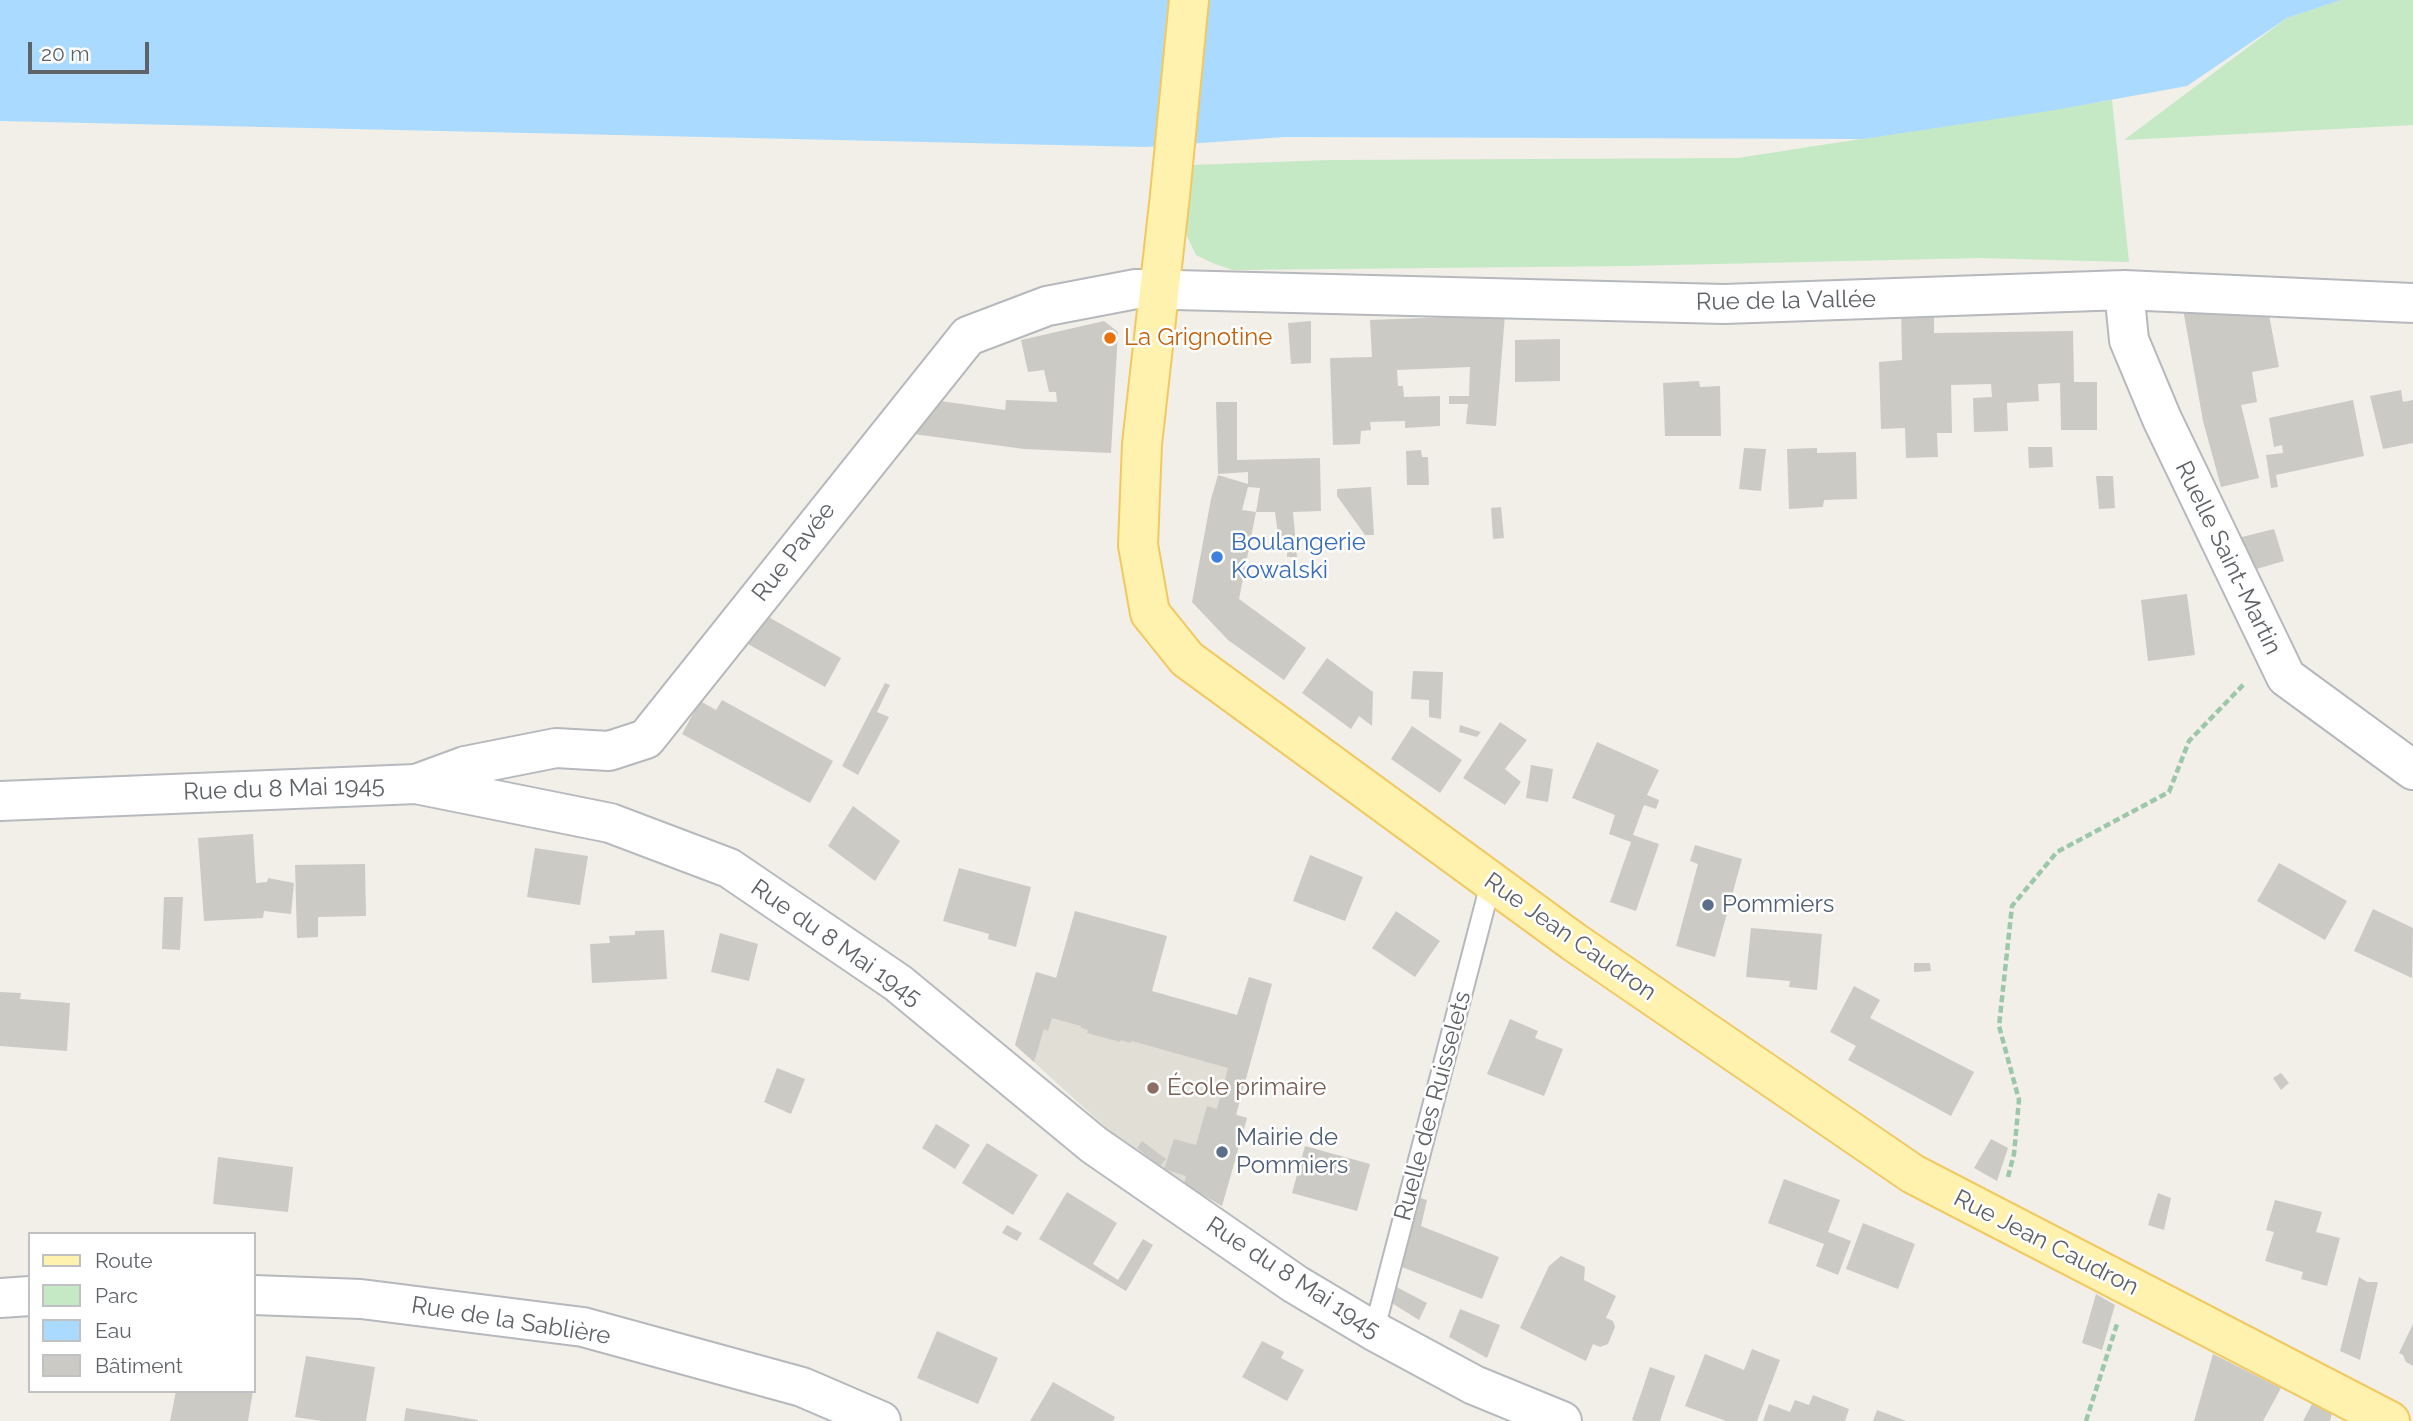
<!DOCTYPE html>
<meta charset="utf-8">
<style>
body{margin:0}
#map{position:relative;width:2413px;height:1421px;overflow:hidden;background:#f1efe8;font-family:Raleway,sans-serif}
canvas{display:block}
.legend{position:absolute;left:28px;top:1232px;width:228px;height:161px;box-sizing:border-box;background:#fff;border:2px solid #bfc1c3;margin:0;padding:9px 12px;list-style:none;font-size:21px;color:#5f6368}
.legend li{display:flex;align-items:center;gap:14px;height:35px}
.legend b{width:35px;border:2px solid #bfc1c3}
.scale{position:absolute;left:28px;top:42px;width:121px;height:32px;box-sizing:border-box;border:4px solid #5f6368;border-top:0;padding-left:9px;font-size:21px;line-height:24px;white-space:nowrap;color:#5f6368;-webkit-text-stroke:5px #fff;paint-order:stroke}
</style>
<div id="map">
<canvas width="2413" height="1421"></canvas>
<ul class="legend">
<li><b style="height:9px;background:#fff2af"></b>Route</li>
<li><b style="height:19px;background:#c5e8c5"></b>Parc</li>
<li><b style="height:19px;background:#aadaff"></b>Eau</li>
<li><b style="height:19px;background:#cccac5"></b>Bâtiment</li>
</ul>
<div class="scale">20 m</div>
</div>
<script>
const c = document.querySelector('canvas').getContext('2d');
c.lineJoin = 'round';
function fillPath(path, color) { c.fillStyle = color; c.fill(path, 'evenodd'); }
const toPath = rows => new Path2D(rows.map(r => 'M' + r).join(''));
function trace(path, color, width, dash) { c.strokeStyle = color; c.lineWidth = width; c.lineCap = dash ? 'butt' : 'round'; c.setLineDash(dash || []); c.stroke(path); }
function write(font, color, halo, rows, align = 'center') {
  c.font = font + ' Raleway,sans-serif'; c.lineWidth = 5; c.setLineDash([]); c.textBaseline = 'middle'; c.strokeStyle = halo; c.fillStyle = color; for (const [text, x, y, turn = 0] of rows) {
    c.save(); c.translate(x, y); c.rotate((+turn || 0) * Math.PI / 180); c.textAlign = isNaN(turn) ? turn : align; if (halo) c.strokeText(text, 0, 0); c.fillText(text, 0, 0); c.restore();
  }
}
fillPath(toPath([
 [1036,972,1094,988,1237,1015,1261,1023,1236,1114,1247,1118,1222,1206,1184,1184,1112,1133,1015,1045]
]), '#e1ded6');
fillPath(toPath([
 [2341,0,2413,0,2413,125,2124,140,2287,18],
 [2112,100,2129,262,1980,258,1628,266,1233,270,1215,264,1196,255,1184,230,1192,165,1330,160,1738,158]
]), '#c5e8c5');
fillPath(toPath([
 [0,0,2341,0,2287,18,2187,86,2055,110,1863,139,1285,137,1145,147,0,121]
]), '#aadaff');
fillPath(toPath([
 [1901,305,1934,305,1934,333,2073,331,2074,382,2097,382,2097,430,2061,430,2060,383,2038,384,2039,401,2007,403,2008,431,1974,432,1973,398,1992,397,1991,384,1951,385,1952,433,1937,433,1938,457,1906,458,1905,428,1881,429,1879,362,1902,360],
 [2183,309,2268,310,2279,367,2252,372,2257,402,2241,405,2259,478,2221,487,2203,421],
 [1505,315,1496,426,1466,424,1468,404,1449,404,1449,396,1469,396,1470,367,1397,370,1398,386,1403,386,1404,397,1440,396,1440,426,1405,428,1405,421,1370,422,1371,430,1361,431,1360,444,1333,445,1330,358,1372,357,1370,320],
 [1104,321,1118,332,1111,453,1024,449,906,433,933,400,1005,410,1006,400,1057,402,1056,392,1049,392,1044,370,1028,372,1021,340],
 [1311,321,1311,363,1291,364,1288,323],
 [1560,339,1560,381,1515,382,1515,340],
 [1699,381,1700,387,1720,386,1721,436,1665,436,1663,383],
 [2401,390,2403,402,2413,400,2413,443,2383,449,2370,396],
 [2353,400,2364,456,2276,475,2278,487,2271,488,2266,455,2283,453,2282,445,2274,447,2269,418],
 [1216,402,1237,402,1237,460,1320,458,1321,511,1293,512,1297,557,1287,557,1287,549,1280,549,1275,512,1256,512,1260,488,1248,487,1242,510,1256,512,1239,599,1306,648,1284,680,1228,640,1192,602,1211,499,1218,475,1248,484,1248,472,1218,474],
 [2028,447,2052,447,2053,467,2029,468],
 [1744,448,1766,449,1761,491,1739,489],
 [1817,448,1817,453,1856,452,1857,499,1824,500,1823,507,1789,509,1787,449],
 [1421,450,1422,457,1428,457,1429,485,1407,485,1406,451],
 [2096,476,2113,476,2115,508,2099,509],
 [1371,487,1374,535,1365,535,1337,496,1337,489],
 [1501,507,1504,538,1493,539,1491,508],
 [2274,529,2284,561,2246,572,2234,539],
 [1298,569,1299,578,1284,579,1283,570],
 [2187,594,2195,655,2148,661,2141,600],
 [765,615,841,658,825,687,748,644],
 [1327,658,1373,692,1372,726,1359,716,1351,729,1302,693],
 [1413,671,1443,672,1441,719,1429,717,1429,700,1411,699],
 [885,683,890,685,877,712,889,717,858,775,842,766],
 [722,700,833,761,810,803,682,734,700,701,716,710],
 [1500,722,1527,740,1505,769,1521,782,1505,805,1463,778],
 [1460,725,1481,732,1477,737,1459,732],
 [1412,726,1462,760,1440,793,1391,759],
 [1597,742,1659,770,1647,795,1659,800,1656,809,1644,805,1633,835,1659,844,1636,911,1610,902,1631,842,1609,834,1615,815,1572,798],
 [1531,765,1553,769,1548,802,1526,798],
 [853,806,900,841,875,881,828,846],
 [253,834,256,883,267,882,268,878,294,883,291,914,264,911,263,918,204,921,198,838],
 [1695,845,1742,859,1715,957,1676,946,1698,864,1690,861],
 [535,848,588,856,580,905,527,897],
 [1310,855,1363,877,1345,921,1293,901],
 [2279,863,2347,901,2325,940,2257,901],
 [365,864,366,916,318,917,318,937,297,938,295,865],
 [959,868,1031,887,1016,947,988,939,989,934,943,921],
 [164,897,183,897,180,950,162,949],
 [2373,909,2413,928,2412,978,2354,951],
 [1075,911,1167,936,1152,991,1237,1015,1249,977,1272,984,1236,1115,1247,1118,1222,1206,1184,1184,1186,1176,1164,1169,1174,1139,1196,1145,1207,1106,1217,1109,1228,1068,1132,1041,1130,1043,1121,1040,1120,1042,1087,1033,1088,1030,1081,1028,1081,1026,1052,1018,1048,1031,1044,1029,1034,1062,1015,1045,1036,972,1056,978],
 [1396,911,1440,941,1415,977,1372,948],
 [1751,928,1822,934,1817,990,1789,987,1790,981,1746,977],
 [664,930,667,979,592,983,590,944,610,943,609,936,635,935,635,931],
 [720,933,758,944,749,981,711,972],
 [1914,963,1930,963,1931,971,1914,972],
 [1854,986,1880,1000,1870,1018,1974,1072,1951,1116,1848,1060,1856,1046,1830,1032],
 [0,992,21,993,20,999,70,1003,67,1051,0,1046],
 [1510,1019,1538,1031,1535,1038,1563,1049,1544,1096,1487,1074],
 [777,1068,805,1079,791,1114,764,1102],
 [2281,1073,2289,1083,2281,1090,2273,1078],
 [936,1124,970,1145,955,1169,922,1148],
 [1991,1139,2008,1148,1997,1181,1974,1168],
 [1142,1141,1166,1159,1160,1166,1137,1148],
 [987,1143,1038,1175,1013,1215,962,1183],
 [1305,1146,1370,1164,1357,1211,1292,1193],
 [218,1157,293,1167,288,1212,213,1204],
 [1784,1179,1840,1200,1828,1232,1851,1241,1838,1275,1816,1266,1824,1244,1768,1223],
 [1067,1192,1117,1223,1093,1264,1118,1280,1143,1239,1153,1245,1126,1291,1039,1239],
 [2158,1193,2171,1198,2164,1230,2148,1225],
 [1415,1196,1427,1200,1421,1226,1499,1257,1482,1299,1397,1265],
 [2275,1200,2322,1212,2316,1232,2340,1238,2327,1286,2301,1279,2303,1272,2265,1261,2274,1232,2266,1230],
 [1863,1223,1915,1244,1898,1289,1846,1269],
 [1007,1225,1022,1233,1017,1241,1002,1233],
 [1561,1256,1585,1267,1584,1280,1616,1296,1606,1318,1613,1321,1615,1327,1608,1344,1600,1347,1593,1344,1586,1361,1520,1328,1549,1266],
 [2359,1277,2367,1282,2378,1282,2360,1360,2340,1351],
 [1391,1284,1427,1303,1419,1320,1387,1300],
 [2096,1294,2115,1305,2102,1350,2082,1343],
 [1460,1309,1500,1325,1487,1358,1449,1337],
 [2413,1324,2413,1366,2406,1362,2403,1355,2399,1353],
 [937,1331,998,1358,978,1404,917,1378],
 [1262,1341,1284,1352,1281,1358,1304,1370,1287,1401,1242,1377],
 [1752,1349,1780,1360,1757,1421,1726,1421,1685,1406,1705,1354,1744,1370],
 [2213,1354,2281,1388,2263,1421,2194,1421],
 [306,1356,375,1367,366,1421,322,1421,295,1417],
 [1650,1367,1675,1376,1660,1421,1635,1421,1632,1420],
 [1053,1382,1115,1417,1113,1421,1030,1421],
 [176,1391,253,1391,248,1421,170,1421],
 [1813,1395,1849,1409,1845,1421,1763,1421,1769,1404,1790,1412,1795,1400,1809,1405],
 [2312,1404,2332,1413,2330,1421,2303,1421],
 [406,1408,478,1420,478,1421,404,1421],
 [1877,1410,1906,1421,1873,1421]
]), '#cccac5');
const service = toPath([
 [1374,1331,1491,882]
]);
const minor = toPath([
 [2124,290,2129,340,2162,419,2286,677,2413,770],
 [416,784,465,766,556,748,609,751,646,739,968,336,1047,306,1136,289,1724,304,2124,290,2413,303],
 [254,1295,361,1299,583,1327,802,1387,881,1421],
 [0,1298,30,1296]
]);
const secondary = toPath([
 [0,801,416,784,610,823,729,868,898,983,1094,1145,1295,1284,1374,1331,1474,1385,1562,1421]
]);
const primary = toPath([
 [1189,0,1170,195,1142,444,1138,545,1150,613,1187,659,1574,942,1913,1174,2390,1421]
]);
trace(service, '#b5b8bc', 23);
trace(minor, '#b5b8bc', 42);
trace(secondary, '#b6babf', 42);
trace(primary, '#f2c960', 42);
trace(toPath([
 [2008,1177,2014,1154,2019,1100,1999,1026,2012,906,2057,852,2169,792,2189,741,2244,684],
 [2086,1421,2117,1324]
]), '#9cc7a9', 4.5, [7, 3.5]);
trace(service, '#fff', 19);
trace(minor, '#fff', 38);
trace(secondary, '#fff', 38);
trace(primary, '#fff2af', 38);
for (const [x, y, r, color] of [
 [1110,338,7,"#e8710a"],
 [1217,557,7,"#3f7fe0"],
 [1708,905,7,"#5c6f8a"],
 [1153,1088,7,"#8d6e63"],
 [1222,1152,7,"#5c6f8a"]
]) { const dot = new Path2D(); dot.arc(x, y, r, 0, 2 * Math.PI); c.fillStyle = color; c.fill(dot); trace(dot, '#fff', 2.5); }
write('24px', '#5f6368', '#fff', [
 ["Rue de la Vallée",1786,301,-1],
 ["Rue Pavée",794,552,-52],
 ["Ruelle Saint-Martin",2228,558,64],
 ["Rue du 8 Mai 1945",284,789,-2],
 ["Rue Jean Caudron",1570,937,35],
 ["Rue du 8 Mai 1945",836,943,35],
 ["Ruelle des Ruisselets",1433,1106,-75],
 ["Rue Jean Caudron",2046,1243,27],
 ["Rue du 8 Mai 1945",1293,1278,33],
 ["Rue de la Sablière",511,1321,9]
]);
write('24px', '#c56008', '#fff', [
 ["La Grignotine",1124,338]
], 'left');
write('24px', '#366cbe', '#fff', [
 ["Boulangerie",1231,543],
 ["Kowalski",1231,571]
], 'left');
write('24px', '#4e5e75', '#fff', [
 ["Pommiers",1722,905],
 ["Mairie de",1236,1138],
 ["Pommiers",1236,1166]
], 'left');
write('24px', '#785e54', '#fff', [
 ["École primaire",1167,1088]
], 'left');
</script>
